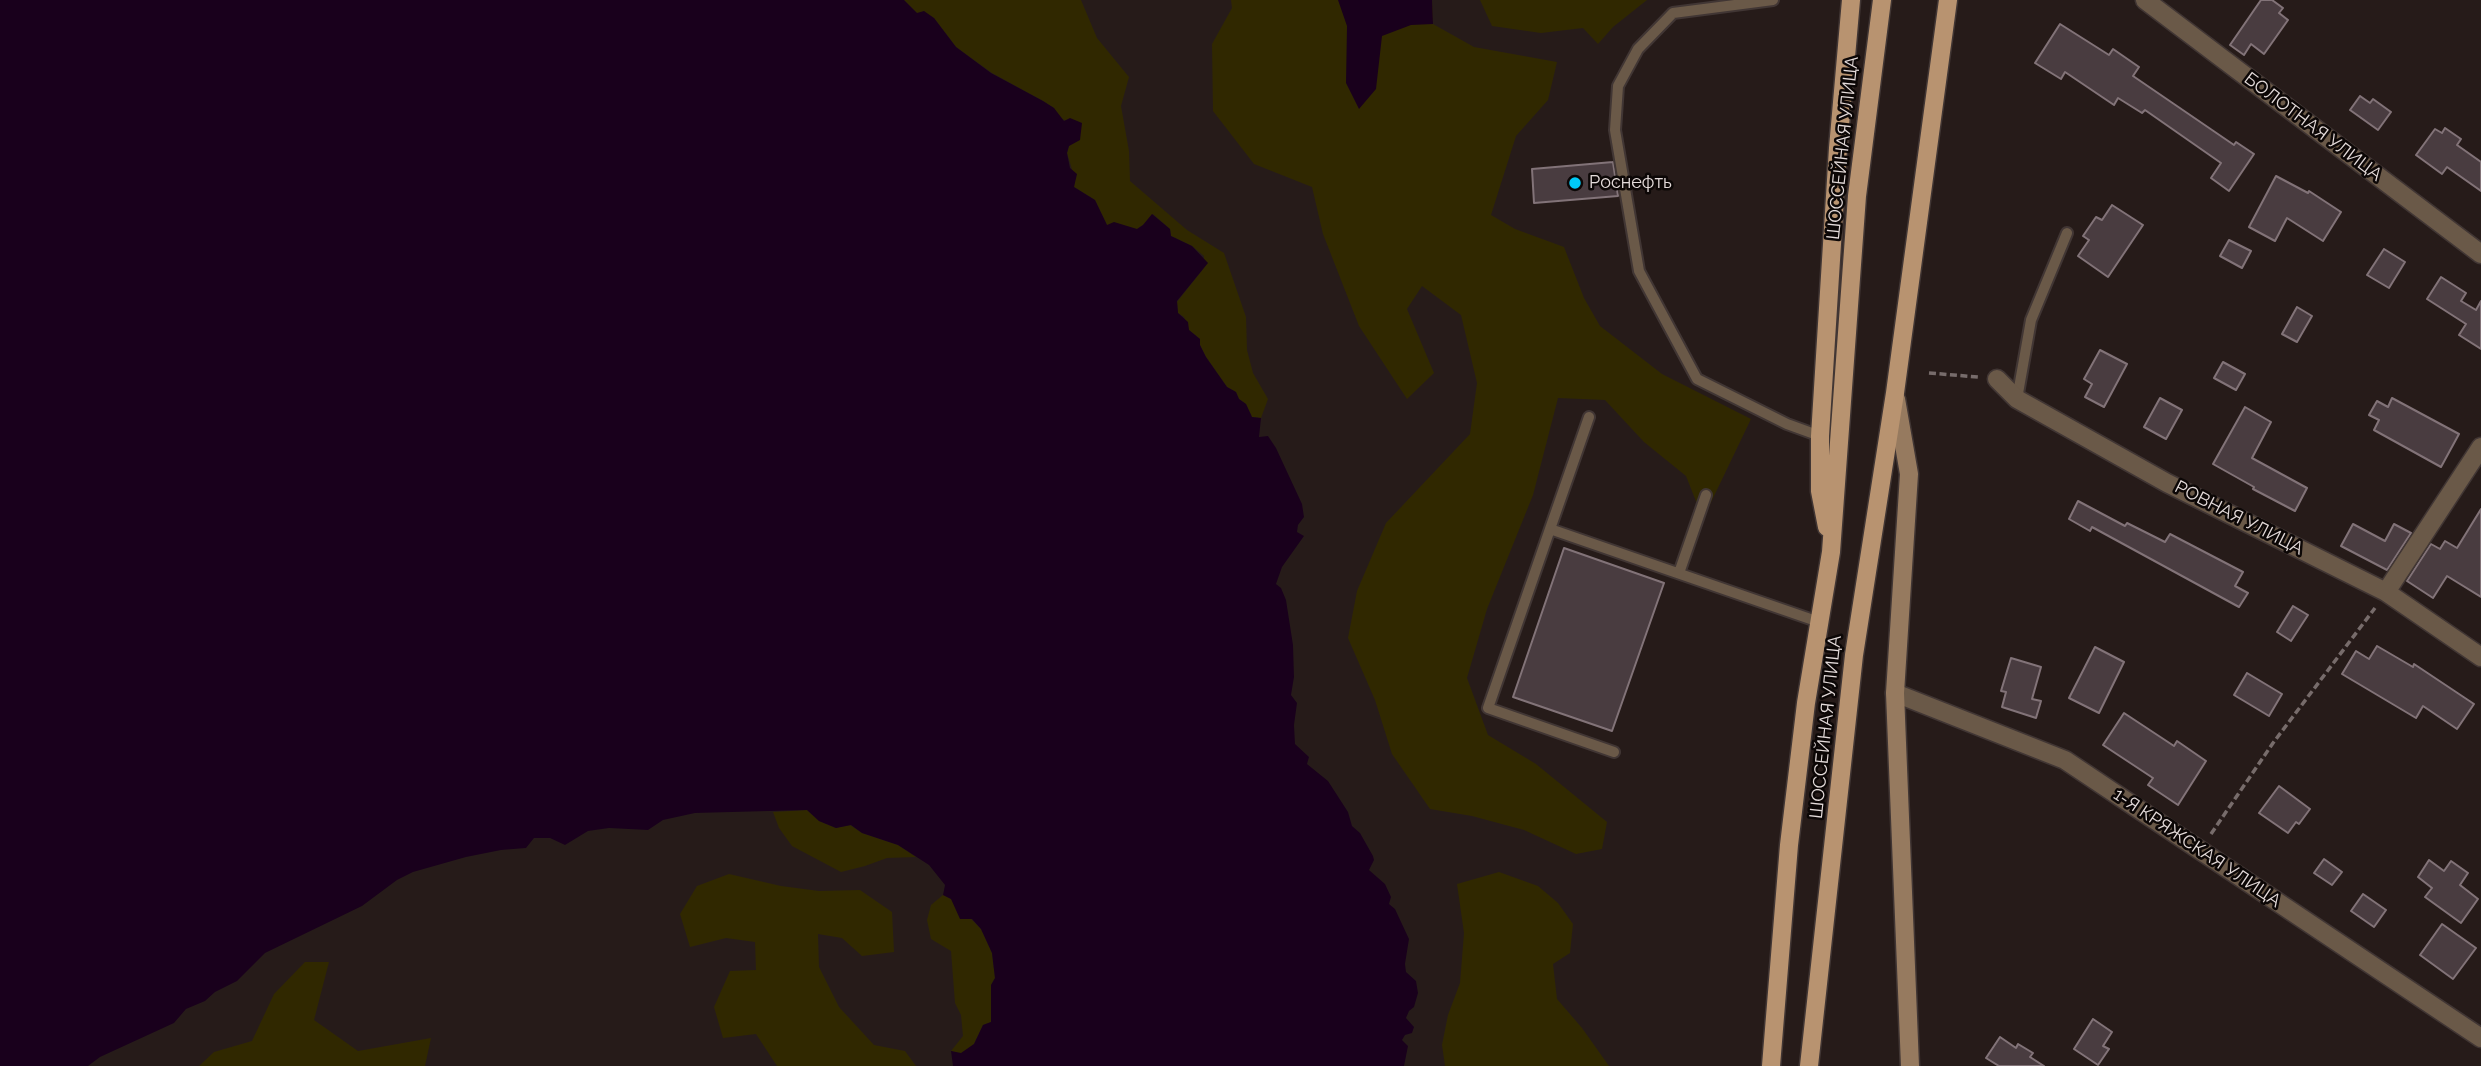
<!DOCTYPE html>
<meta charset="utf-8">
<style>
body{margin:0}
canvas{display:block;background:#261b19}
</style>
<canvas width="2481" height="1066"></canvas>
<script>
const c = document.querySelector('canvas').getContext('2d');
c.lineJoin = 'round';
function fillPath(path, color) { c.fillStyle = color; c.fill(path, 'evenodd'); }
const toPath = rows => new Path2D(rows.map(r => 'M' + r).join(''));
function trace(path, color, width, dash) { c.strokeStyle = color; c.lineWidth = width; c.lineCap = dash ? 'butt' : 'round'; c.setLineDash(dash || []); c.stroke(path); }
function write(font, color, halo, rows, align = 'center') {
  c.font = font + ' Raleway,sans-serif'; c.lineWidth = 5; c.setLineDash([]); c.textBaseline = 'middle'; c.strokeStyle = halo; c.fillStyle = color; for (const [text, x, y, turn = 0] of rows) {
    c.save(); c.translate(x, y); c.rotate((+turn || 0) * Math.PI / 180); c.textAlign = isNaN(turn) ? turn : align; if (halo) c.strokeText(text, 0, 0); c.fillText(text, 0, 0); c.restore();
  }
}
fillPath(toPath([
 [904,0,1081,0,1097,38,1129,77,1121,106,1129,151,1130,181,1187,230,1224,253,1246,317,1247,350,1253,373,1268,399,1261,418,1252,417,1246,404,1239,399,1236,392,1227,387,1206,357,1200,345,1200,339,1189,330,1184,317,1178,313,1177,302,1203,269,1204,256,1192,246,1171,236,1170,229,1153,214,1143,225,1137,229,1107,225,1095,200,1074,187,1075,179,1067,153,1069,146,1079,139,1080,131,1057,115,1054,108,1043,101,992,73,956,47,934,18,917,13],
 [1231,0,1432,0,1433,24,1474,47,1557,62,1548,100,1516,136,1491,215,1515,229,1564,247,1584,298,1600,326,1662,374,1751,419,1703,519,1686,476,1644,442,1605,400,1558,398,1533,495,1487,609,1467,678,1488,735,1536,764,1607,822,1602,849,1576,854,1524,830,1472,816,1430,809,1392,754,1375,700,1348,638,1357,591,1386,523,1470,434,1477,383,1461,315,1422,286,1407,309,1434,373,1407,399,1359,326,1323,234,1312,187,1254,164,1213,111,1212,44,1232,8],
 [1480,0,1647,0,1613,27,1598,44,1583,28,1541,33,1492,26],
 [807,810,819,821,836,828,850,825,862,833,898,845,916,857,887,858,865,866,841,872,792,846,779,828,773,812],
 [1499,872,1538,886,1558,903,1573,924,1570,953,1553,964,1557,999,1582,1028,1609,1066,1445,1066,1442,1045,1448,1015,1460,983,1464,933,1457,884],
 [729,874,781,886,819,891,860,890,892,912,894,952,862,956,842,938,818,934,819,967,839,1007,874,1045,905,1051,916,1066,777,1066,756,1034,723,1038,714,1007,730,971,756,970,755,942,726,938,690,947,680,914,697,886],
 [943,895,951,899,981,929,992,953,995,978,991,985,991,1022,983,1025,974,1044,961,1054,951,1051,963,1036,961,1015,955,1003,951,951,931,939,927,920,931,905],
 [305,962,329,962,314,1020,358,1051,431,1038,425,1066,199,1066,214,1052,252,1041,274,994]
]), '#302800');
fillPath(toPath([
 [0,0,904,0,917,13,924,11,934,18,956,47,991,73,1043,101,1054,108,1064,121,1070,118,1082,123,1080,140,1069,146,1067,153,1070,168,1077,174,1074,187,1095,200,1107,225,1114,222,1137,229,1143,225,1152,214,1170,229,1171,236,1192,246,1208,263,1177,301,1178,313,1188,322,1189,330,1200,339,1200,345,1206,357,1227,387,1236,392,1239,399,1246,404,1252,417,1261,418,1259,437,1268,436,1276,448,1302,504,1304,517,1298,525,1297,532,1304,536,1282,567,1276,584,1281,588,1286,600,1293,645,1294,677,1291,695,1297,703,1294,725,1295,744,1309,757,1307,764,1328,781,1348,812,1352,826,1360,833,1373,856,1374,860,1369,870,1385,884,1391,897,1389,904,1395,909,1409,939,1405,964,1406,972,1416,981,1418,993,1414,1007,1409,1011,1406,1018,1414,1027,1412,1033,1405,1035,1402,1040,1408,1046,1404,1066,953,1066,951,1051,961,1053,974,1044,983,1025,991,1022,991,985,995,978,992,953,981,929,972,919,960,919,951,899,943,895,945,885,929,865,898,845,862,833,851,825,836,828,819,821,807,810,695,813,663,820,648,830,609,828,588,831,565,845,550,838,534,838,526,848,501,850,466,857,413,872,397,880,362,906,265,953,237,981,215,992,205,1001,186,1009,174,1023,100,1057,88,1066,0,1066],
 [1338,0,1432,0,1433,24,1411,25,1382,36,1376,89,1359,109,1346,83,1347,26]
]), '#19001c');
const building = toPath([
 [2261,0,2272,0,2283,8,2279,13,2288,20,2264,54,2251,44,2244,55,2230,45,2261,0],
 [2060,24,2109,55,2113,49,2139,67,2133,76,2234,145,2236,142,2254,154,2229,191,2211,178,2221,163,2145,110,2142,113,2118,98,2114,105,2065,72,2061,79,2035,63,2060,24],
 [2360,96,2370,103,2373,99,2391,112,2378,130,2350,110,2360,96],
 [2445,128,2461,139,2457,145,2481,162,2481,191,2447,167,2442,174,2416,155,2435,129,2442,133,2445,128],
 [1613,162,1618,196,1534,203,1532,169,1613,162],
 [2276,176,2308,193,2309,191,2341,212,2323,241,2287,218,2275,241,2249,227,2276,176],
 [2112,205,2143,225,2108,277,2078,256,2089,240,2083,236,2096,217,2102,220,2112,205],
 [2229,240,2251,251,2242,268,2220,256,2229,240],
 [2384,249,2405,262,2389,288,2367,275,2384,249],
 [2441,277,2466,293,2461,301,2476,310,2481,301,2481,349,2459,335,2466,324,2427,299,2441,277],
 [2297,307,2312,316,2297,342,2282,334,2297,307],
 [2100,350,2127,364,2104,407,2085,397,2092,384,2084,379,2100,350],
 [2223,362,2245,374,2236,390,2214,378,2223,362],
 [2160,398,2182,410,2166,439,2144,427,2160,398],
 [2392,398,2459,434,2441,467,2374,430,2379,420,2369,415,2377,401,2388,407,2392,398],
 [2245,407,2271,422,2252,458,2307,488,2295,511,2253,489,2254,487,2213,464,2245,407],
 [2078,501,2125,526,2127,523,2165,542,2170,534,2243,572,2235,586,2248,593,2239,607,2092,527,2090,531,2069,519,2078,501],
 [2481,509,2481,597,2447,576,2433,598,2407,581,2431,544,2440,549,2445,541,2457,548,2481,509],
 [2353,524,2385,541,2394,524,2411,533,2387,570,2341,546,2353,524],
 [1564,548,1664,583,1612,731,1513,697,1564,548],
 [2293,606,2308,615,2291,641,2277,632,2293,606],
 [2377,646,2413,667,2414,664,2474,704,2457,729,2423,706,2416,718,2342,674,2356,651,2369,659,2377,646],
 [2095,647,2124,662,2099,713,2069,698,2095,647],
 [2011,658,2041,667,2032,699,2041,701,2036,718,2002,707,2006,692,2001,691,2011,658],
 [2247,673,2282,694,2269,716,2234,695,2247,673],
 [2124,713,2174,746,2177,741,2206,761,2178,805,2148,785,2153,778,2103,745,2124,713],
 [2279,786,2310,809,2299,824,2296,822,2288,833,2259,813,2279,786],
 [2324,859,2342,872,2332,885,2314,873,2324,859],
 [2429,860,2444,871,2451,861,2468,873,2460,885,2478,899,2461,923,2425,897,2432,888,2418,877,2429,860],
 [2363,894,2386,910,2374,927,2351,911,2363,894],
 [2442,924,2476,948,2453,979,2420,955,2442,924],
 [2093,1019,2112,1032,2103,1046,2109,1049,2098,1065,2074,1049,2093,1019],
 [2000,1037,2016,1048,2018,1044,2033,1053,2030,1057,2044,1066,1999,1066,1986,1058,2000,1037]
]);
fillPath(building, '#493c40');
trace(building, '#827378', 2);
const lane = toPath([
 [1773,0,1673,13,1638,49,1618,86,1615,130,1639,271,1697,379,1787,424,1820,436],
 [2017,399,2031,320,2067,233],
 [1550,529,1589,417],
 [1679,573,1706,495],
 [1614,752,1488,708,1550,529,1819,622]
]);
const street = toPath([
 [2145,0,2481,254],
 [1997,379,2017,399,2167,483,2386,592,2481,657],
 [2386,592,2481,447],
 [1895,693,2065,760,2481,1038]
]);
const secondary = toPath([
 [1896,399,1909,474,1895,693,1910,1066]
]);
const primary = toPath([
 [1827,527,1820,491,1820,436,1838,148,1851,0],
 [1771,1066,1789,845,1806,703,1831,552,1857,196,1882,0],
 [1809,1066,1854,655,1895,393,1948,0]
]);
trace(lane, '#413634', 14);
trace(street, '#413634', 21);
trace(secondary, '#413634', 21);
trace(primary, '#413634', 21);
trace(toPath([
 [1929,373,1978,377],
 [2211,834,2273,743,2375,608]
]), '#776c6b', 3.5, [7, 3.5]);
trace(lane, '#6a5948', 10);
trace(street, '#6a5948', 18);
trace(secondary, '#967a5f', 18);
trace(primary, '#b89370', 18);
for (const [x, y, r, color] of [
 [1575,183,7,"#00cbf8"]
]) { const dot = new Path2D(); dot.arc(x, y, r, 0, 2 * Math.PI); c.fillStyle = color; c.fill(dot); trace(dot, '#0c0706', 2.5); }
write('18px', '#e4dbda', '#0c0706', [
 ["БОЛОТНАЯ УЛИЦА",2313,127,37],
 ["ШОССЕЙНАЯ УЛИЦА",1843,148,-84],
 ["РОВНАЯ УЛИЦА",2239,518,27],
 ["ШОССЕЙНАЯ УЛИЦА",1826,727,-84],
 ["1-Я КРЯЖСКАЯ УЛИЦА",2197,848,34]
]);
write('18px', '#e4dbda', '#0c0706', [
 ["Роснефть",1589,183]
], 'left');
</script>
